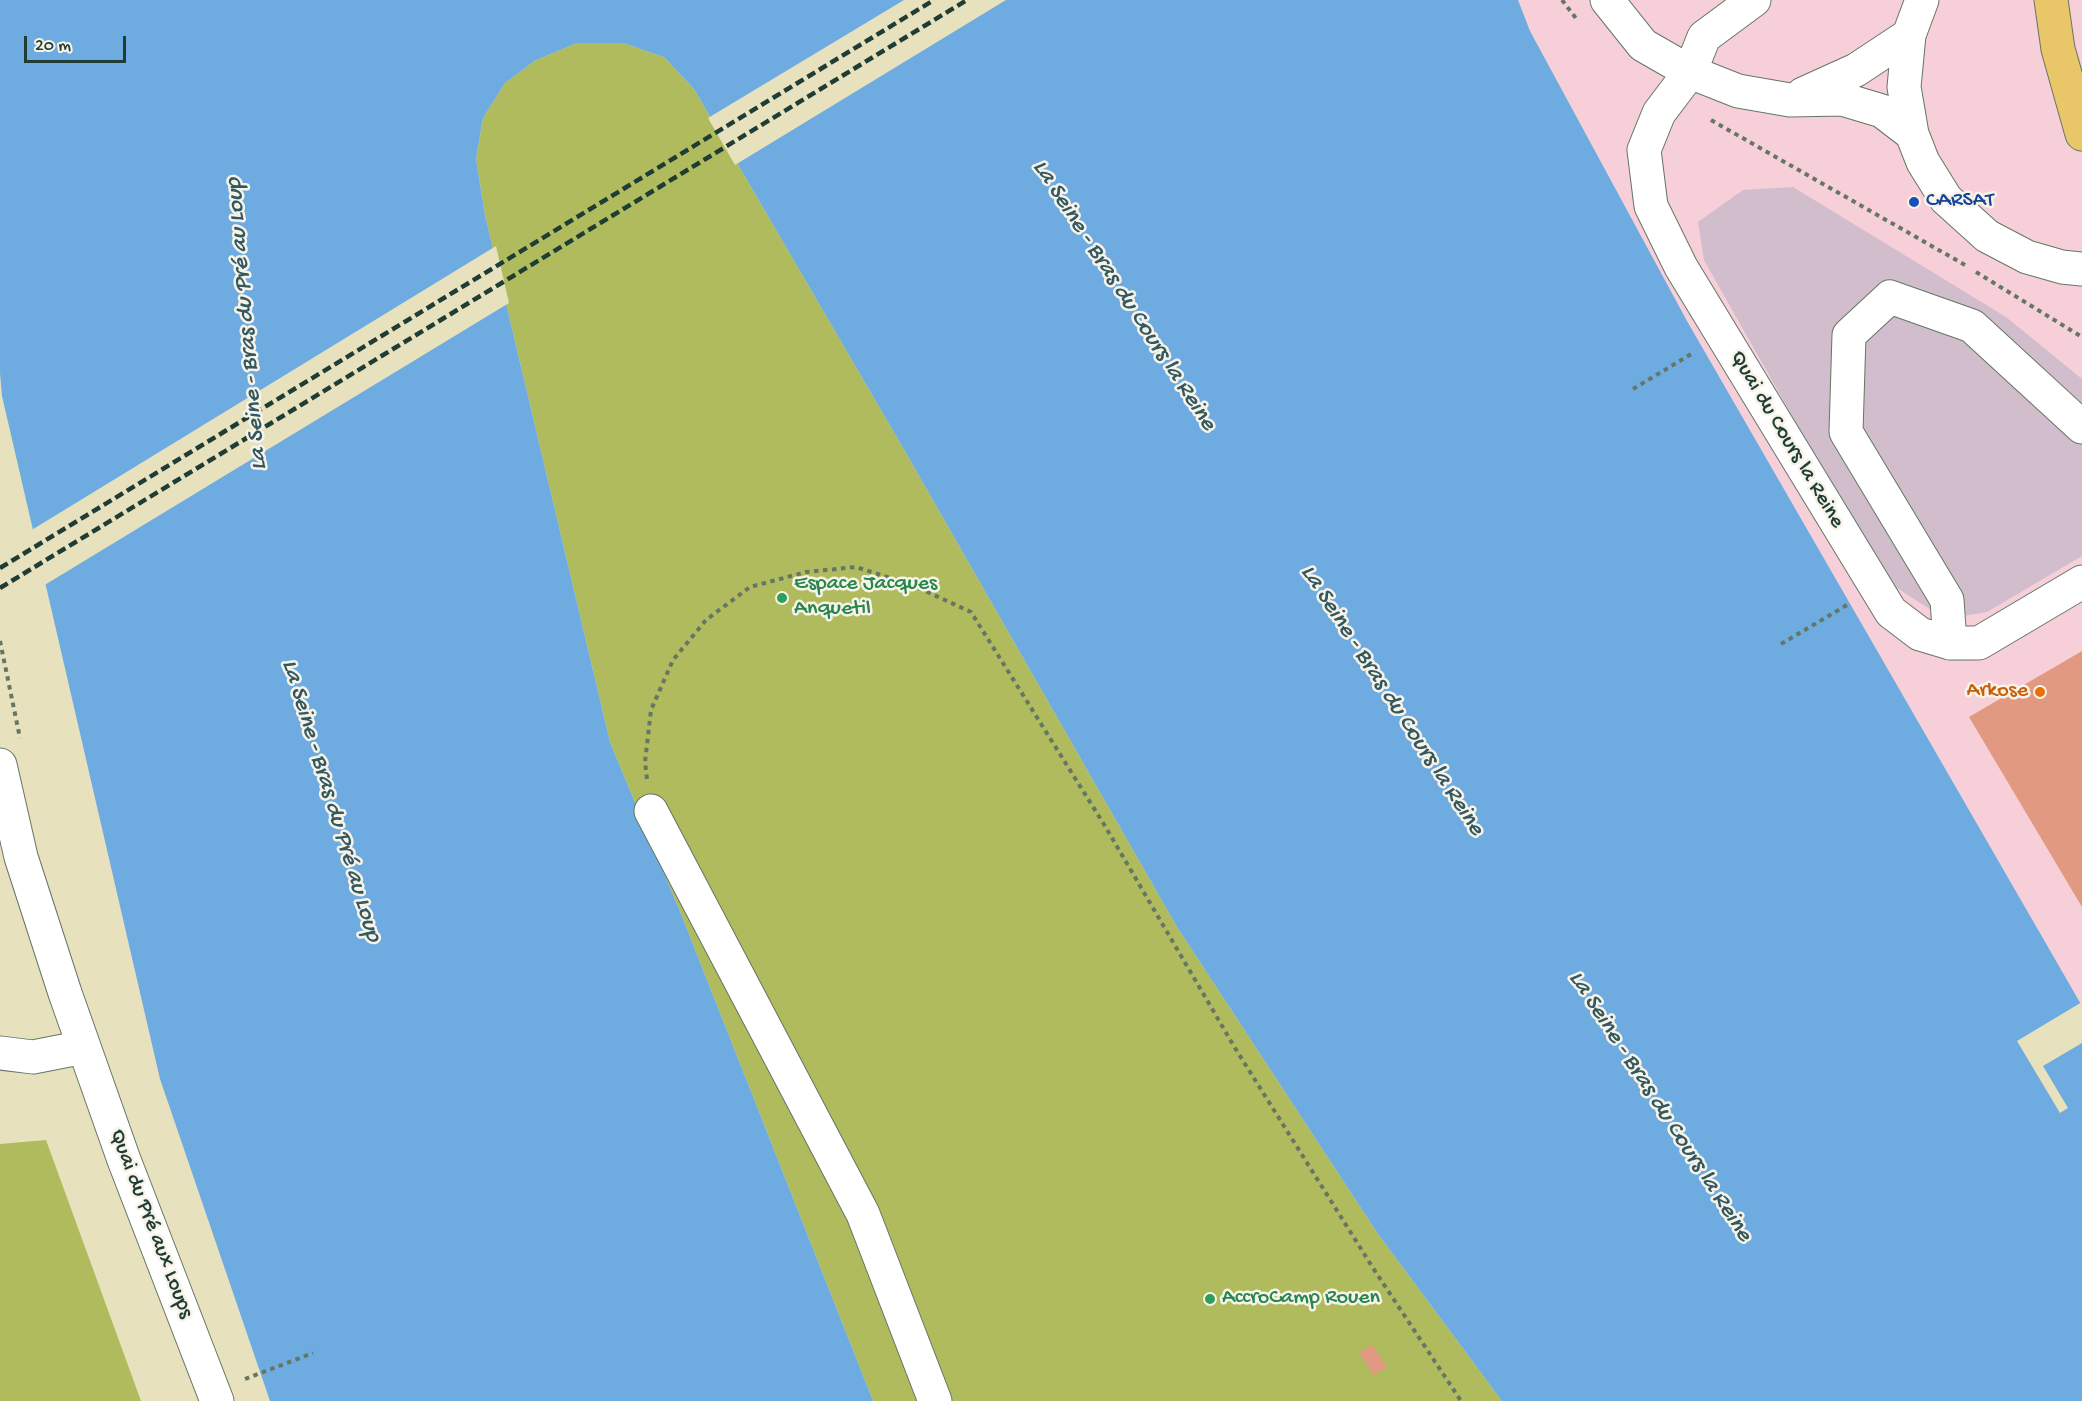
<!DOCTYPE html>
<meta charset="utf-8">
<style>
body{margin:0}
#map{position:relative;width:2082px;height:1401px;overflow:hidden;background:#e7e1be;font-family:"Gochi Hand",sans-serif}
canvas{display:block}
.scale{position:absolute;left:24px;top:36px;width:102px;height:27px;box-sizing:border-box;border:3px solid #1f3d34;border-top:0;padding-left:8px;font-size:18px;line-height:21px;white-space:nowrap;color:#1f3d34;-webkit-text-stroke:4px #f7f3e8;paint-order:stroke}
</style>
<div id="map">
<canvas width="2082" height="1401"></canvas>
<div class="scale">20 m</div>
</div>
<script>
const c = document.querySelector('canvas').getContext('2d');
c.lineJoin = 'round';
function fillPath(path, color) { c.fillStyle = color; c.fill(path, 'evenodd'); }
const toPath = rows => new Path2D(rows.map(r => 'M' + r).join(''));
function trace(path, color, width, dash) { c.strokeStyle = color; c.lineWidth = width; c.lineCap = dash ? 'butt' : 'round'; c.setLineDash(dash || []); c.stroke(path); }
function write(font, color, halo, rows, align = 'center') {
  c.font = font + ' "Gochi Hand",sans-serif'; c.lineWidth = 5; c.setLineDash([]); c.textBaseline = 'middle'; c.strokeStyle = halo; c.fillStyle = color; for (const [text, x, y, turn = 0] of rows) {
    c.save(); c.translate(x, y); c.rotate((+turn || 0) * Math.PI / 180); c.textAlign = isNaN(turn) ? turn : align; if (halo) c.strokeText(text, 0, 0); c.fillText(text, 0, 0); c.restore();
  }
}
fillPath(toPath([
 [1518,0,2082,0,2082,1006,1687,321,1530,31]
]), '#f6cfd9');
fillPath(toPath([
 [1793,187,2006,317,2082,379,2082,556,1987,612,1945,619,1894,586,1795,421,1704,260,1698,222,1743,190]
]), '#d1bdcb');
fillPath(toPath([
 [577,43,623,43,664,57,694,89,906,453,1177,927,1378,1234,1502,1401,873,1401,683,919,610,742,485,215,476,159,483,118,505,83,536,60],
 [46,1140,141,1401,0,1401,0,1144]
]), '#b0bb5d');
fillPath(toPath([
 [0,0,1518,0,1530,31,1687,321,2082,1006,2082,1401,1502,1401,1378,1234,1177,927,906,453,694,89,664,57,623,43,577,43,536,60,505,83,483,118,476,159,485,215,610,742,683,919,873,1401,270,1401,160,1079,2,396,0,373]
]), '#6eabe0');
fillPath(toPath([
 [904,0,1006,0,735,165,708,118],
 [496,246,509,303,43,586,30,531],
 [2082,1002,2082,1043,2043,1066,2068,1108,2060,1113,2017,1041]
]), '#e7e1be');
fillPath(toPath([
 [2082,651,2082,907,1969,717],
 [1372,1345,1387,1367,1374,1375,1359,1353]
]), '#e19981');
const minor = toPath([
 [1607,0,1643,45,1690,72,1738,91,1790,100,1842,99,1882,111,1912,134],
 [1754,0,1704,37,1690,72,1659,113,1644,150,1651,206,1681,267,1891,612,1920,634,1950,643,1979,643,2082,582],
 [1922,0,1909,35,1904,87,1912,134,1923,162,1946,199,1987,236,2027,257,2062,267,2082,269],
 [1803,94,1856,70,1909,35],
 [1950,643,1947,600,1846,432,1849,335,1890,297,1972,326,2082,427],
 [0,765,21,857,65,993,124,1160,217,1401],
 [651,811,863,1214,935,1401],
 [0,1053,33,1057,84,1047]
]);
const major = toPath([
 [2051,0,2058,49,2082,134]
]);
trace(minor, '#657664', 35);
trace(major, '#657664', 35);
trace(toPath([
 [1562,0,1578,21],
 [1711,120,1965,265],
 [1976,272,2082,337],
 [1633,389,1693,353],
 [0,641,20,738],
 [1781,644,1847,605],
 [647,779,645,762,651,710,673,660,706,620,750,587,806,572,856,567,912,585,971,612,1105,826,1235,1048,1373,1268,1461,1401],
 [245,1379,313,1353]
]), '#657664', 4, [4.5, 4.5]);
trace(minor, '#fff', 33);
trace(major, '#e9c769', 33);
trace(toPath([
 [0,568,934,0],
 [0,588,967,0]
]), '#1f3d34', 4.5, [9, 4.5]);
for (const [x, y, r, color] of [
 [1914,202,6,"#1a4fb4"],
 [782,598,6,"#2e9e5b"],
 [2040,692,6,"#e8710a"],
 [1210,1299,6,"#2e9e5b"]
]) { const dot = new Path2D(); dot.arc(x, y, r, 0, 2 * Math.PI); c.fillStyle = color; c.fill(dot); trace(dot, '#f7f3e8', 2); }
write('22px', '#164399', '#f7f3e8', [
 ["CARSAT",1926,202]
], 'left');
write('22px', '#1f3d34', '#f7f3e8', [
 ["Quai du Cours la Reine",1786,440,59],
 ["Quai du Pré aux Loups",150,1224,69]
]);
write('22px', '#27864d', '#f7f3e8', [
 ["Espace Jacques",794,585],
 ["Anquetil",794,610],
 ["AccroCamp Rouen",1222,1299]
], 'left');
write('22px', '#c56008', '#f7f3e8', [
 ["Arkose",2028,692]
], 'right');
write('italic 24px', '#33585f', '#f7f3e8', [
 ["La Seine - Bras du Cours la Reine",1123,296,57],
 ["La Seine - Bras du Pré au Loup",248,324,-95],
 ["La Seine - Bras du Cours la Reine",1391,701,57],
 ["La Seine - Bras du Pré au Loup",330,801,73],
 ["La Seine - Bras du Cours la Reine",1659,1107,57]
]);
</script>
